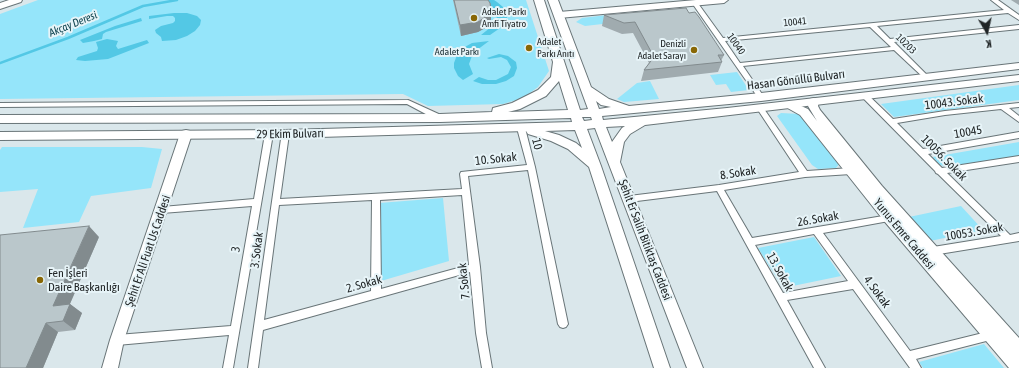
<!DOCTYPE html>
<meta charset="utf-8">
<style>
body{margin:0}
#map{position:relative;width:1019px;height:368px;overflow:hidden;background:#dae7eb;font-family:"Asap Condensed",sans-serif}
canvas{display:block}
.north{position:absolute;left:967px;top:12px;width:40px;height:40px;-webkit-text-stroke:3px #e7f4f8;paint-order:stroke;rotate:171deg;font-size:11px;font-weight:700;line-height:16px;text-align:center;color:#202526}
.north::after{content:'';display:block;margin:auto;width:14px;height:18px;background:#202526;clip-path:polygon(50% 0,100% 100%,50% 72%,0 100%)}
</style>
<div id="map">
<canvas width="1019" height="368"></canvas>
<div class="north">K</div>
</div>
<script>
const c = document.querySelector('canvas').getContext('2d');
c.lineJoin = 'round';
function fillPath(path, color) { c.fillStyle = color; c.fill(path, 'evenodd'); }
const toPath = rows => new Path2D(rows.map(r => 'M' + r).join(''));
function trace(path, color, width, dash) { c.strokeStyle = color; c.lineWidth = width; c.lineCap = dash ? 'butt' : 'round'; c.setLineDash(dash || []); c.stroke(path); }
function write(font, color, halo, rows, align = 'center') {
  c.font = font + ' "Asap Condensed",sans-serif'; c.lineWidth = 4; c.setLineDash([]); c.textBaseline = 'middle'; c.strokeStyle = halo; c.fillStyle = color; for (const [text, x, y, turn = 0] of rows) {
    c.save(); c.translate(x, y); c.rotate((+turn || 0) * Math.PI / 180); c.textAlign = isNaN(turn) ? turn : align; if (halo) c.strokeText(text, 0, 0); c.fillText(text, 0, 0); c.restore();
  }
}
fillPath(toPath([
 [38,0,526,0,549,71,538,87,523,98,503,104,428,106,403,94,0,99,0,14],
 [607,15,620,22,585,26,576,22,582,18],
 [737,72,749,90,731,92,726,84,716,85,710,75],
 [650,81,659,99,624,102,617,99,637,83],
 [1019,85,1019,100,894,117,881,104],
 [781,113,800,114,841,162,836,168,818,169,812,165,777,116],
 [1019,142,1019,156,948,167,940,165,934,161,933,157],
 [2,147,142,147,162,149,151,188,91,196,79,222,23,228,38,189,0,192,0,150],
 [443,198,449,261,381,281,379,203],
 [961,206,983,230,930,241,909,217],
 [814,237,841,276,783,288,758,248],
 [984,344,1004,368,923,368,919,362]
]), '#95e5fa');
fillPath(toPath([
 [483,0,494,0,497,2,503,7,507,13,507,19,503,26,490,35,481,35,496,23,497,15,495,10,486,4],
 [174,13,187,13,197,16,201,20,200,25,195,31,187,36,176,40,162,41,161,37,156,33,155,30,161,26,173,23,175,21,175,18,173,16,167,16,149,19,149,16],
 [141,18,142,21,106,32,103,34,102,39,94,41,83,43,80,40,115,26],
 [107,39,118,41,116,46,118,49,147,40,149,43,108,59,85,61,76,60,78,57,97,51,98,48,96,42],
 [489,41,473,53,469,64,473,74,463,80,458,76,454,68,454,63,457,55,463,48,472,43],
 [499,54,508,56,516,62,517,68,514,76,506,81,496,84,482,84,473,81,479,77,488,80,496,80,508,74,511,67,507,60,501,57,489,59,487,58]
]), '#53c8e5');
trace(toPath([
 [0,63,68,38,143,6,177,0]
]), '#53c8e5', 2.5);
const street = toPath([
 [991,0,998,0,1019,15,1019,20,1008,13,877,26,890,39,1019,25,1019,29,894,42,928,76,928,78,924,78,894,50,743,66,764,97,761,99,759,99,692,3,697,2,723,38,1004,10,991,0],
 [870,27,891,47,740,63,725,41,870,27],
 [862,93,866,93,893,119,945,111,1019,103,1019,107,1009,108,1019,116,1019,122,1001,109,945,115,897,123,923,149,1019,132,1019,138,928,154,942,168,1019,156,1019,162,947,173,1010,235,1019,233,1019,241,933,255,930,254,929,251,930,248,933,247,1001,236,938,174,936,173,935,171,862,97,861,95,862,93],
 [408,100,443,116,444,118,440,120,437,120,407,104,0,107,0,103,408,100],
 [758,106,762,106,807,171,851,168,855,171,851,174,805,177,724,190,752,238,889,215,892,216,893,218,892,220,889,221,823,233,910,351,991,331,994,333,996,336,994,339,916,359,921,368,910,368,853,289,787,300,825,368,814,368,717,191,629,202,626,201,625,199,626,197,629,196,719,185,799,172,758,110,756,108,758,106],
 [814,234,848,281,783,293,755,245,814,234],
 [521,125,525,128,535,167,568,324,566,327,563,328,560,327,558,324,528,170,468,176,480,267,486,333,492,368,482,368,476,333,470,272,263,330,258,368,248,368,282,132,288,132,289,134,280,199,462,189,460,174,461,172,527,165,517,128,521,125],
 [462,195,469,265,381,289,380,200,462,195],
 [372,200,371,291,264,320,279,205,372,200],
 [269,131,273,134,233,368,223,368,229,335,117,345,113,343,112,340,113,337,117,335,231,326,252,206,162,213,159,212,158,210,159,208,162,207,254,199,265,134,269,131]
]);
const secondary = toPath([
 [9,0,22,0,21,2,0,9,0,3,9,0],
 [696,0,728,0,724,3,559,18,555,15,559,12,696,0],
 [814,98,819,101,818,106,820,110,882,186,1019,338,1019,368,1009,368,885,222,800,115,784,106,783,104,784,102,792,102,808,109,817,121,808,106,810,99,814,98],
 [186,130,190,131,192,134,124,340,118,368,102,368,110,340,180,134,182,131,186,130]
]);
const primary = toPath([
 [534,0,544,0,580,110,588,109,548,0,558,0,591,87,609,99,629,106,761,93,1019,63,1019,69,761,101,602,116,603,120,727,108,1019,75,1019,81,645,125,630,134,624,142,620,162,703,368,687,368,595,128,587,129,601,166,670,368,654,368,589,167,568,149,551,141,528,134,526,131,285,138,0,140,0,132,285,130,572,122,571,118,440,122,0,123,0,115,440,114,492,112,493,108,512,103,538,90,551,77,553,62,534,0],
 [559,81,568,110,508,112,520,109,546,96,559,81],
 [596,101,601,105,611,107,599,109,596,101],
 [582,117,591,117,592,120,584,121,582,117],
 [625,126,622,128,612,142,606,127,625,126],
 [575,130,582,148,576,143,559,135,545,131,575,130]
]);
trace(street, '#697578', 2);
trace(secondary, '#697578', 2);
trace(primary, '#697578', 2);
fillPath(street, '#fff');
fillPath(secondary, '#fff');
fillPath(primary, '#fff');
fillPath(toPath([
 [453,0,488,0,491,10,491,20,487,27,478,32,461,36],
 [1011,0,1019,0,1019,5],
 [689,13,724,55,721,61,722,62,718,72,641,81,644,70,649,63,633,33,622,34,602,26,604,15],
 [99,237,70,304,82,313,75,330,58,332,43,368,0,368]
]), '#a0abaf');
fillPath(toPath([
 [491,10,491,20,487,27,478,32,461,36,460,25],
 [89,226,99,237,65,315,53,306],
 [70,304,82,313,75,330,63,321],
 [46,323,58,332,43,368,26,368]
]), '#828b8e');
const building = toPath([
 [454,0,488,0,490,3,491,10,487,16,478,22,460,25,454,0],
 [686,8,689,13,695,12,699,17,724,55,718,55,722,62,644,70,654,57,635,22,624,23,604,15,686,8],
 [89,226,53,306,70,304,63,321,46,323,26,368,0,368,0,235,89,226]
]);
fillPath(building, '#bac7cb');
trace(building, '#828b8e', 1);
for (const [x, y, r, color] of [
 [474,18,4,"#896705"],
 [529,48,4,"#896705"],
 [694,50,4,"#896705"],
 [40,280,4,"#896705"]
]) { const dot = new Path2D(); dot.arc(x, y, r, 0, 2 * Math.PI); c.fillStyle = color; c.fill(dot); trace(dot, '#e7f4f8', 1.5); }
write('10px', '#202526', '#e7f4f8', [
 ["Adalet Parkı",482,12],
 ["Amfi Tiyatro",482,24],
 ["Adalet",537,42],
 ["Parkı Anıtı",537,54],
 ["Denizli",686,44,"right"],
 ["Adalet Sarayı",686,56,"right"]
], 'left');
write('10px', '#202526', '#e7f4f8', [
 ["10041",795,22,-6],
 ["10040",736,44,55],
 ["10203",906,44,44]
]);
write('10px', '#182c32', '#e7f4f8', [
 ["Adalet Parkı",457,52]
]);
write('italic 11px', '#0d424e', '#e7f4f8', [
 ["Akçay Deresi",73,24,-22]
]);
write('12px', '#202526', '#e7f4f8', [
 ["Hasan Gönüllü Bulvarı",796,80,-7],
 ["10043. Sokak",954,102,-7],
 ["10045",968,132,-10],
 ["29 Ekim Bulvarı",290,134,-1],
 ["10",537,144,75],
 ["10056. Sokak",944,158,45],
 ["10. Sokak",496,159,-6],
 ["8. Sokak",738,173,-9],
 ["26. Sokak",818,219,-10],
 ["10053. Sokak",974,232,-10],
 ["Yunus Emre Caddesi",904,234,50],
 ["Şehit Er Salih Bitiktaş Caddesi",645,240,69],
 ["3",236,249,-81],
 ["3. Sokak",257,250,-83],
 ["Şehit Er Ali Fuat Us Caddesi",148,251,-71],
 ["13. Sokak",780,272,61],
 ["7. Sokak",464,281,-96],
 ["2. Sokak",364,284,-16],
 ["4. Sokak",877,292,54]
]);
write('12px', '#202526', '#e7f4f8', [
 ["Fen İşleri",48,273],
 ["Daire Başkanlığı",48,287]
], 'left');
</script>
